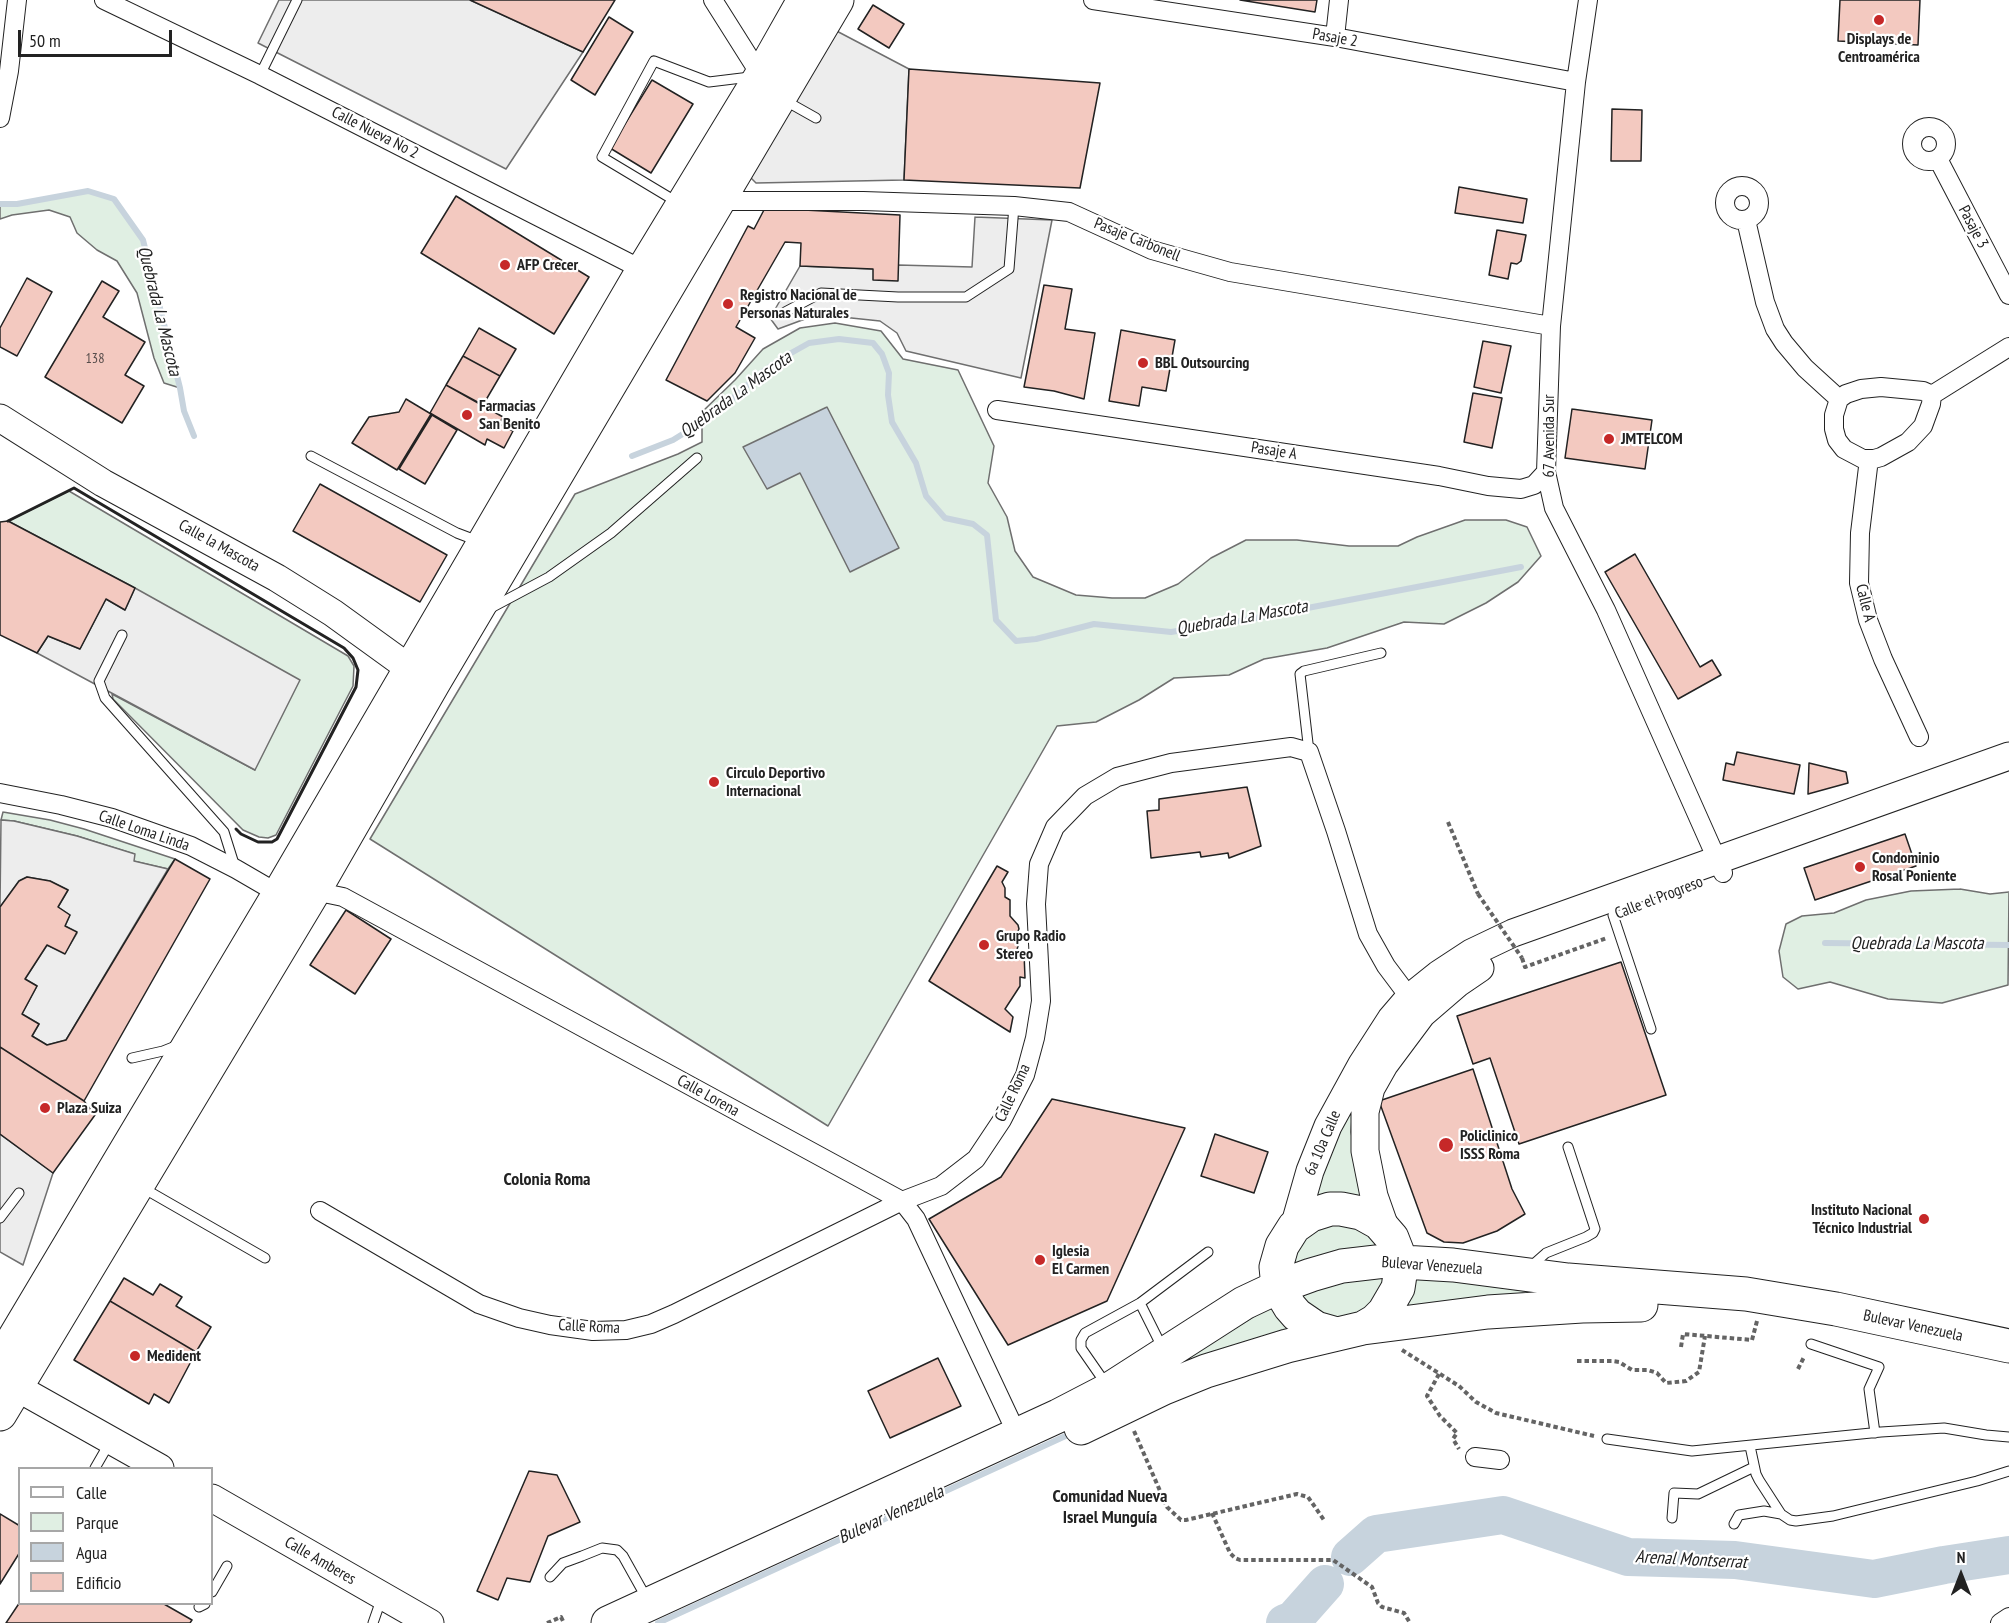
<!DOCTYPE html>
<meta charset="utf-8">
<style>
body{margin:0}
#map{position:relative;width:2009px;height:1623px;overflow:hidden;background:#fff;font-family:"PT Sans Narrow",sans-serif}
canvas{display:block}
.legend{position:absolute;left:18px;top:1467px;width:195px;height:138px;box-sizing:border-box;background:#fff;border:2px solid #a7a7a7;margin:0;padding:8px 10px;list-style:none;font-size:18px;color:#222}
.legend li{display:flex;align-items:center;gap:12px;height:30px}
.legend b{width:30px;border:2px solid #a7a7a7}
.north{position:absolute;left:1931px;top:1545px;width:60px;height:60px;-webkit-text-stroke:4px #fff;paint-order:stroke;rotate:0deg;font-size:16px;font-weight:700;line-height:24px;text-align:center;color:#222}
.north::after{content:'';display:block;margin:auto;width:21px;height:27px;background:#222;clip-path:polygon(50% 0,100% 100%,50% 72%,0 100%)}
.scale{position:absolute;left:18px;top:30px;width:154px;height:27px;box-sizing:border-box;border:3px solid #222;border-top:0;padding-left:8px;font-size:18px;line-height:21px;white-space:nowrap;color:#222;-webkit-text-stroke:4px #fff;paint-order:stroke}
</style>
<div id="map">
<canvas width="2009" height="1623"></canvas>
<ul class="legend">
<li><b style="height:8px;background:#fff"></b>Calle</li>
<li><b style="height:16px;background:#e0efe3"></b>Parque</li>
<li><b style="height:16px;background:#c7d3dd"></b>Agua</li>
<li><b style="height:16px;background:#f3c9c0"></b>Edificio</li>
</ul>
<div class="north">N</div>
<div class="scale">50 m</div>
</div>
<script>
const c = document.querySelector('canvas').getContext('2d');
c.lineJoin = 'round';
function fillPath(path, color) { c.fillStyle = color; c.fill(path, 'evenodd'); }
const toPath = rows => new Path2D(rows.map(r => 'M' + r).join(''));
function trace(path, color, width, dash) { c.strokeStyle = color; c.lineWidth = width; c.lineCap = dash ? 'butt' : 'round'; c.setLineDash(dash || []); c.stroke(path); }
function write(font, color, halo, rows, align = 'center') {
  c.font = font + ' "PT Sans Narrow",sans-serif'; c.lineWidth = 4.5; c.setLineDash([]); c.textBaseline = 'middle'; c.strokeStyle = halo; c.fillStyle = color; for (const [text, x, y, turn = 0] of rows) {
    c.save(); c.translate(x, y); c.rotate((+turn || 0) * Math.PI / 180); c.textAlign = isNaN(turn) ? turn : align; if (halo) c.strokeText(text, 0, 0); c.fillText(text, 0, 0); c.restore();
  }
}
const green = toPath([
 [88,191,114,199,143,240,180,388,164,383,154,358,137,293,117,261,97,250,77,233,70,217,49,210,12,215,0,219,0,204,17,204,88,191],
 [835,323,881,331,903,359,958,370,994,446,988,483,1007,517,1015,551,1033,577,1076,595,1112,598,1145,598,1178,584,1211,558,1246,540,1297,540,1349,546,1398,546,1417,537,1465,520,1506,520,1527,527,1541,556,1518,582,1486,603,1444,624,1404,622,1327,648,1264,659,1229,675,1174,678,1139,700,1096,722,1057,726,828,1126,370,839,575,494,678,454,702,442,702,412,735,380,763,349,800,328,835,323],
 [69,491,348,656,354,666,353,686,276,835,268,838,259,837,243,830,113,699,112,694,255,770,135,588,8,521,69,491],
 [3,812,50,820,84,829,175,859,168,869,133,861,134,854,77,836,14,821,1,820,3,812],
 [1960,889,1990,894,2009,892,2008,985,1942,1003,1888,999,1830,982,1798,989,1783,977,1779,951,1786,924,1802,916,1834,913,1866,900,1911,891,1960,889],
 [1353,1105,1351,1132,1367,1209,1311,1206,1317,1179,1353,1105],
 [1332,1223,1349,1225,1368,1235,1377,1243,1383,1257,1293,1272,1293,1254,1306,1235,1332,1223],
 [1411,1275,1607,1302,1392,1320,1411,1275],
 [1389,1276,1388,1289,1356,1322,1316,1315,1300,1294,1328,1284,1389,1276],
 [1274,1304,1307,1333,1134,1390,1274,1304]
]);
fillPath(green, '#e0efe3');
trace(green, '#6f6f6f', 1.5);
const parking = toPath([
 [279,0,470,0,583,52,506,169,258,43,279,0],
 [829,27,909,69,904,180,756,183,748,175,829,27],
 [975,217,1052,220,1021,378,906,351,897,333,880,321,842,317,805,319,778,329,770,318,800,266,873,269,898,265,972,267,975,217],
 [135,588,300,680,255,770,37,653,48,636,80,649,106,599,125,610,135,588],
 [1,820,14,821,77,836,135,854,134,861,168,869,66,1040,47,1045,32,1036,39,1024,22,1014,37,986,25,979,47,945,65,953,77,933,65,926,70,915,58,907,68,890,50,881,27,877,19,881,0,907,1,820],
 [0,1134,53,1173,23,1265,0,1252,0,1134]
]);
fillPath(parking, '#ededed');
trace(parking, '#6f6f6f', 1.5);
const water = toPath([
 [827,407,899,548,850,572,800,473,767,489,743,447,827,407]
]);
fillPath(water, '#c7d3dd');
trace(water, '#6f6f6f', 1.5);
trace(toPath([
 [0,204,17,204,88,191,114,199,143,240,180,388,184,411,194,436],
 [632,456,673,440,715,414,761,373,784,357,809,343,839,339,873,343,882,354,889,373,888,395,892,422,916,463,926,496,945,518,973,524,987,535,996,620,1016,641,1036,639,1094,624,1171,632,1245,620,1521,567],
 [1825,943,2009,945],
 [658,1623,1072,1433]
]), '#c7d3dd', 6);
trace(toPath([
 [1350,1557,1376,1534,1503,1515,1628,1557,1735,1560,1874,1579,1944,1565,2009,1555],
 [1285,1623,1293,1620,1325,1584]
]), '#c7d3dd', 38);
const building = toPath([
 [470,0,615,0,583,52,470,0],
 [1240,0,1317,0,1315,12,1240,0],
 [1840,0,1920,0,1918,45,1838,41,1840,0],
 [873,5,904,24,889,48,858,29,873,5],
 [609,17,633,32,595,95,571,80,609,17],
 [909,69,1100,83,1080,188,904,180,909,69],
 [652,80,693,104,651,173,610,148,652,80],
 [1612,109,1642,110,1641,161,1611,161,1612,109],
 [1459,187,1527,199,1523,223,1455,213,1459,187],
 [456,196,589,277,554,334,421,253,456,196],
 [765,208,900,215,898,281,873,280,873,269,800,266,801,243,785,242,736,327,755,338,735,373,707,401,666,380,748,226,754,229,765,208],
 [1497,230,1526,235,1521,261,1517,264,1511,263,1508,279,1489,275,1497,230],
 [27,278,52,292,17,356,0,347,0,328,27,278],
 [102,281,119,291,103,317,145,342,125,375,144,386,122,423,45,377,102,281],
 [1044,285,1072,289,1065,329,1095,333,1084,399,1054,391,1024,387,1044,285],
 [479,328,516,349,500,376,463,356,479,328],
 [1121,330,1175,340,1166,391,1142,387,1139,406,1109,401,1121,330],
 [1483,341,1511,346,1501,393,1474,387,1483,341],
 [463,356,500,376,483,405,446,385,463,356],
 [446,385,503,417,499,424,513,431,504,448,487,439,485,445,430,413,446,385],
 [1473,393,1502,398,1492,448,1464,442,1473,393],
 [406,399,431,414,397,470,352,443,369,417,399,412,406,399],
 [1572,409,1652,420,1645,469,1565,458,1572,409],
 [432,415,457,430,425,484,399,469,432,415],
 [320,484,447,555,420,602,293,531,320,484],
 [8,521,135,588,125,610,106,599,80,649,48,636,37,653,0,635,0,522,8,521],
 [1635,554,1700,667,1712,660,1721,675,1678,699,1605,572,1635,554],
 [1737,752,1800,765,1794,794,1723,780,1726,763,1734,765,1737,752],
 [1809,763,1846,772,1848,783,1808,794,1809,763],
 [1247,787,1261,846,1229,858,1228,853,1201,857,1200,852,1151,858,1147,811,1159,810,1159,799,1247,787],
 [1905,834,1916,866,1815,900,1804,868,1905,834],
 [175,859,210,879,84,1101,0,1047,0,907,19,881,27,877,50,881,68,890,58,907,70,915,65,926,77,932,65,954,47,945,25,979,37,986,22,1014,39,1024,32,1036,47,1045,66,1040,175,859],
 [997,866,1008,872,1002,882,1005,888,1005,897,1010,900,1010,916,1018,925,1019,929,1015,936,1020,941,1017,949,1024,953,1025,978,1020,977,1020,986,1005,1009,1013,1017,1010,1032,929,981,997,866],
 [346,910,391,939,355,994,310,965,346,910],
 [1621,962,1666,1095,1519,1144,1490,1058,1473,1064,1457,1016,1621,962],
 [0,1047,84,1101,95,1115,53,1173,0,1134,0,1047],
 [1473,1069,1512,1189,1525,1214,1497,1231,1463,1243,1444,1242,1427,1233,1379,1101,1473,1069],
 [1052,1099,1185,1128,1107,1301,1008,1345,929,1219,1001,1177,1052,1099],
 [1215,1134,1268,1152,1254,1193,1201,1176,1215,1134],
 [124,1278,153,1295,160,1284,182,1297,176,1306,211,1327,196,1352,110,1301,124,1278],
 [110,1301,196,1352,169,1403,154,1394,149,1404,74,1360,110,1301],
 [938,1358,961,1406,890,1438,868,1391,938,1358],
 [529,1471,557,1475,580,1522,548,1536,530,1582,507,1578,498,1600,477,1591,529,1471],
 [0,1514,20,1526,20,1552,0,1584,0,1514],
 [20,1602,164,1604,192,1620,190,1623,6,1623,20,1602]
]);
fillPath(building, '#f3c9c0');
trace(building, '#222', 1.5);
const lane = toPath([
 [260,75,297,0],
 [784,100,816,118],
 [677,202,602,157,654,61,709,82,750,77],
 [785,312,821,293,898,297,966,297,1009,269,1014,206],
 [311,456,457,533,478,541],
 [489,609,549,577,611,533,697,458],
 [122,635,99,681,105,698,224,832,235,867],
 [1309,752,1300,674,1304,671,1381,653],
 [1613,915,1651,1029],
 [132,1058,163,1051,178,1045],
 [143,1188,265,1258],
 [0,1218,19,1193],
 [1529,1268,1546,1253,1586,1237,1593,1233,1595,1229,1568,1147],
 [1140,1303,1163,1349],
 [1811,1344,1879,1367,1869,1389,1875,1433],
 [1106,1384,1081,1348,1081,1340,1085,1333,1140,1303,1208,1252],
 [1607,1439,1692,1451,1881,1432,1944,1428,1986,1435,2009,1437],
 [1750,1446,1756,1474,1759,1480,1781,1514,1790,1520,1796,1521,1833,1516,1977,1481,2009,1471],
 [95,1468,110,1442],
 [1672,1518,1674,1493,1698,1494,1754,1467],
 [1734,1524,1739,1515,1764,1511,1781,1514],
 [550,1577,563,1563,582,1556,602,1548,617,1550,623,1556,647,1599],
 [212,1592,227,1566],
 [199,1607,205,1604],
 [373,1623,382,1597]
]);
const street = toPath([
 [104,0,260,75,643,270],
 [713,0,761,76],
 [1093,0,1335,37,1576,82],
 [1588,0,1576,82,1551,326,1546,472,1554,508,1606,610,1723,873],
 [1335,37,1339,0],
 [0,118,9,71,17,0],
 '1912 144a17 17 0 1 1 34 0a17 17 0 1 1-34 0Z',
 [1938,159,2009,295],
 '1725 203a17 17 0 1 1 34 0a17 17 0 1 1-34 0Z',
 [718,201,863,201,1014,206,1069,212,1152,250,1230,272,1551,326],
 [1746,220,1765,302,1775,329,1784,343,1805,368,1839,399],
 [1881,387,1923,391,1932,395,1931,404,1923,426,1908,442,1881,457,1874,459,1863,459,1844,449,1837,440,1834,429,1834,415,1839,399,1846,394,1861,389,1881,387],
 [1932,395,2009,347],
 [997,410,1439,476,1488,486,1521,489,1534,485,1546,472],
 [1869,459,1860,533,1859,583,1868,620,1883,659,1919,737],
 [0,793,61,805,112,818,191,846,236,869,279,894,314,891,343,897,902,1201,916,1219,1017,1434],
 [320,1211,479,1304,519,1318,550,1325,593,1331,626,1330,651,1324,674,1314,902,1201,941,1186,976,1159,1002,1120,1025,1075,1035,1038,1041,1001,1036,904,1039,864,1055,827,1085,796,1117,777,1171,763,1291,747,1309,752,1336,831,1368,934,1386,966,1416,1006],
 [1475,1457,1500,1460],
 [2000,1623,2009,1617]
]);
const secondary = toPath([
 [0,418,103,483,277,578,333,613,409,668,428,679],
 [1294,1227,1310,1171,1328,1126,1362,1064,1391,1019,1409,998,1439,974,1471,953,1513,933,2009,756],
 [1386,1230,1374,1196,1365,1151,1365,1112,1371,1088,1384,1065,1422,1014,1458,983,1480,968],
 [0,1378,160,1468],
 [212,1498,430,1623]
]);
const highway = toPath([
 [1363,1328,1488,1312,1582,1306,1641,1305],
 [0,1362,279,894,643,270,761,76,804,0],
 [0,1414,314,891,434,682,837,0],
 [1081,1428,1164,1388,1206,1371,1287,1346,1363,1328,1375,1321,1384,1312,1398,1288,1400,1275,1399,1256,1392,1238,1379,1223,1361,1213,1341,1209,1330,1209,1311,1215,1294,1227,1282,1246,1276,1267,1278,1287,1290,1307,1297,1315,1316,1328,1337,1334],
 [608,1623,1058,1416,1110,1389,1244,1303,1278,1287,1311,1275,1342,1266,1385,1261,1453,1265,1568,1280,1746,1294,1836,1309,2009,1346]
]);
trace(lane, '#222', 11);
trace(street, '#222', 20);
trace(secondary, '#222', 29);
trace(highway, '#222', 35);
trace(toPath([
 [1448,822,1478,894],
 [1522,958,1525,967,1607,938],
 [1681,1347,1683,1334,1752,1340,1757,1321],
 [1402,1350,1459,1386,1476,1402,1496,1413,1594,1436],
 [1577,1361,1612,1361,1619,1362,1632,1370,1648,1370,1657,1373,1666,1383,1686,1381,1699,1372,1705,1336],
 [1798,1369,1804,1357],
 [1439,1374,1427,1396,1440,1416,1457,1433,1453,1439,1459,1449],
 [1134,1431,1167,1507,1181,1520,1186,1520,1297,1494,1308,1497,1324,1520],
 [1212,1513,1230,1553,1235,1558,1240,1560,1333,1560,1372,1587,1378,1603,1382,1607,1404,1613,1410,1623],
 [547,1623,561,1617,564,1623]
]), '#646464', 4, [4.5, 3]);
trace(lane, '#fff', 9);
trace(street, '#fff', 18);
trace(secondary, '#fff', 27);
trace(highway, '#fff', 33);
trace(toPath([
 [1478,894,1522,958]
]), '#646464', 4, [4.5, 3]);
trace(toPath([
 [8,521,74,488,344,648,353,658,358,670,356,687,277,839,272,842,258,842,241,834,236,829]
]), '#222', 3);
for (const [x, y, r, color] of [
 [1879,20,6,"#c62828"],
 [505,265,6,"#c62828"],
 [728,304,6,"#c62828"],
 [1143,363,6,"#c62828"],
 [467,415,6,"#c62828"],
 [1609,439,6,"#c62828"],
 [714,782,6,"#c62828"],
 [1860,867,6,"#c62828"],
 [984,945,6,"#c62828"],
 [45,1108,6,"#c62828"],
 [1446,1145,8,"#c62828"],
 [1924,1219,6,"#c62828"],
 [1040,1260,6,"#c62828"],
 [135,1356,6,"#c62828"]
]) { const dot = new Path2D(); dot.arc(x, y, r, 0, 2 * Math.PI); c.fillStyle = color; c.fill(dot); trace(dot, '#fff', 2); }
write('14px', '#564c4a', null, [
 ["138",95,359]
]);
write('16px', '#222', '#fff', [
 ["Pasaje 2",1335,38,10],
 ["Calle Nueva No 2",375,133,27],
 ["Pasaje 3",1973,227,62],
 ["Pasaje Carbonell",1137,240,22],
 ["67 Avenida Sur",1549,436,-90],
 ["Pasaje A",1274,451,9],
 ["Calle la Mascota",219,546,29],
 ["Calle A",1865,603,76],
 ["Calle Loma Linda",144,831,19],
 ["Calle el Progreso",1659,898,-21],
 ["Calle Roma",1013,1093,-65],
 ["Calle Lorena",708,1096,29],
 ["6a 10a Calle",1323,1143,-67],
 ["Bulevar Venezuela",1432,1266,4],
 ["Bulevar Venezuela",1913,1326,12],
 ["Calle Roma",589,1327,3],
 ["Calle Amberes",320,1561,30]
]);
write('bold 16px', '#222', '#fff', [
 ["Displays de",1879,39,"center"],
 ["Centroamérica",1879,57,"center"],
 ["AFP Crecer",517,265],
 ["Registro Nacional de",740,295],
 ["Personas Naturales",740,313],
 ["BBL Outsourcing",1155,363],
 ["Farmacias",479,406],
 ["San Benito",479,424],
 ["JMTELCOM",1621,439],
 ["Circulo Deportivo",726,773],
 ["Internacional",726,791],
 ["Condominio",1872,858],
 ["Rosal Poniente",1872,876],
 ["Grupo Radio",996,936],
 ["Stereo",996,954],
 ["Plaza Suiza",57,1108],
 ["Policlinico",1460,1136],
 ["ISSS Roma",1460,1154],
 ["Instituto Nacional",1912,1210,"right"],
 ["Técnico Industrial",1912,1228,"right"],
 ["Iglesia",1052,1251],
 ["El Carmen",1052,1269],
 ["Medident",147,1356]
], 'left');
write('italic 18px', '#222', '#fff', [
 ["Quebrada La Mascota",159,311,76],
 ["Quebrada La Mascota",736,395,-36],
 ["Quebrada La Mascota",1242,618,-10],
 ["Quebrada La Mascota",1917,944],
 ["Bulevar Venezuela",891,1515,-25],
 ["Arenal Montserrat",1691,1560,3]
]);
write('bold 18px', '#222', '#fff', [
 ["Colonia Roma",547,1180],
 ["Comunidad Nueva",1110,1497],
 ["Israel Munguía",1110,1518]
]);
</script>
